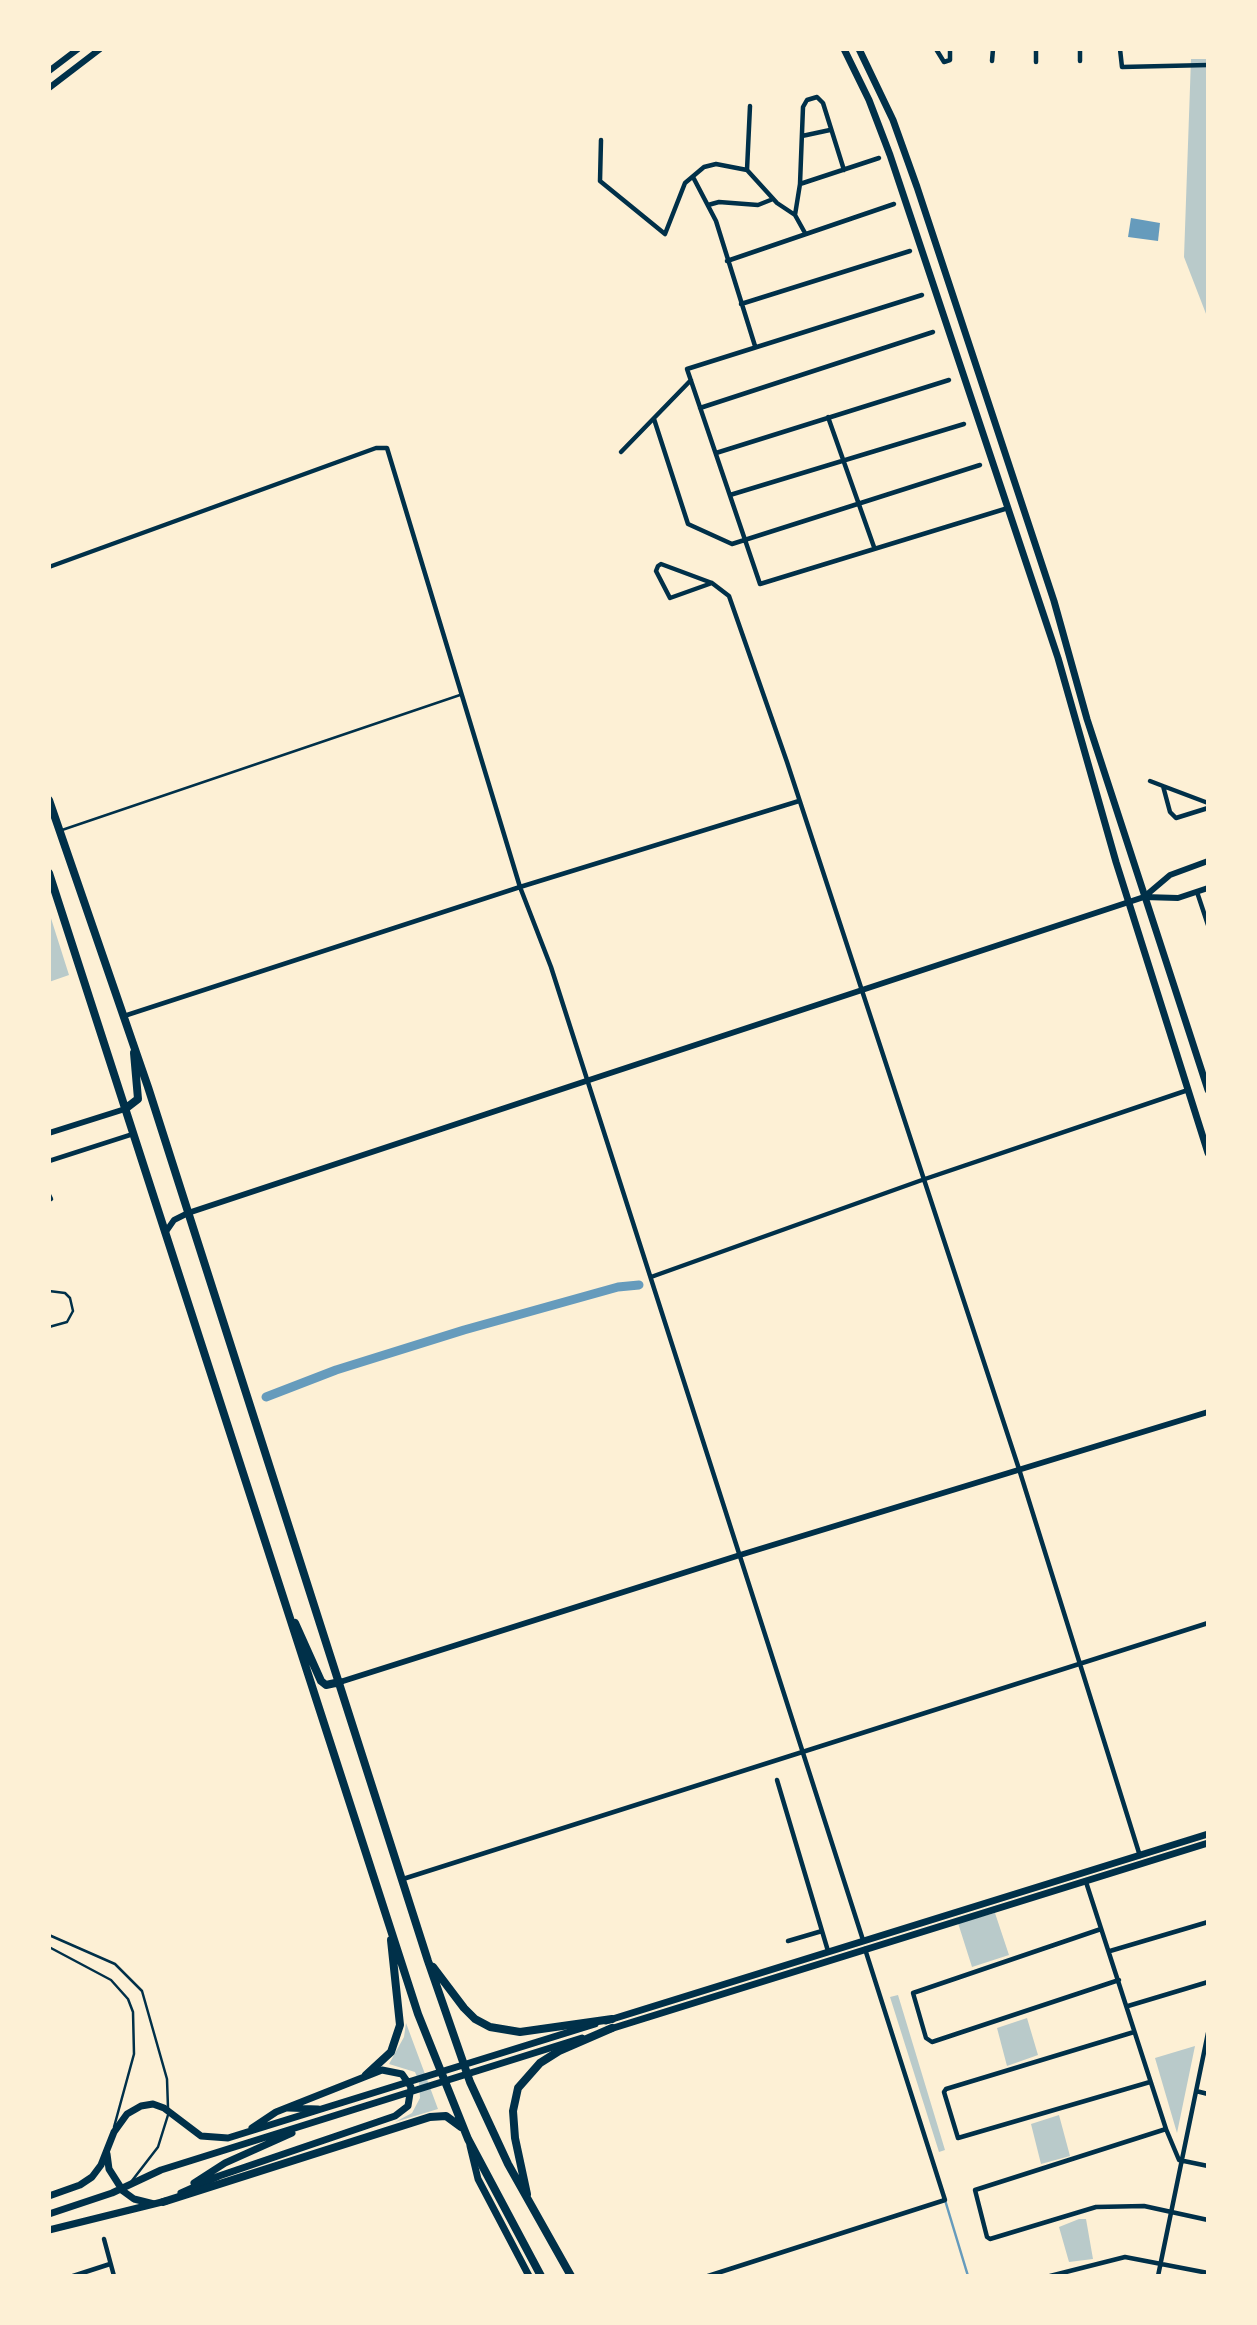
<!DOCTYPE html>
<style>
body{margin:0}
#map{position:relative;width:1257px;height:2325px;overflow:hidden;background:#fdf0d5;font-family:Jost,sans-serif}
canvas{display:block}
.frame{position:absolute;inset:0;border:51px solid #fdf0d5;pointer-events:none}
</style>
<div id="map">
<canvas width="1257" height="2325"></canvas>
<div class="frame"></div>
</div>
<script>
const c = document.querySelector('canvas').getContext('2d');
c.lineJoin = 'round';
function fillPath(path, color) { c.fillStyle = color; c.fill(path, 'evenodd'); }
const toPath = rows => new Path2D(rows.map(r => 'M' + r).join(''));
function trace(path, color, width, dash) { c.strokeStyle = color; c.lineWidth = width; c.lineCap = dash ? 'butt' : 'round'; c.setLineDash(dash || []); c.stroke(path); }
fillPath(toPath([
 [1191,59,1208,59,1208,319,1184,257],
 [49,912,69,975,49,982],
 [995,1913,1009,1955,972,1967,958,1923],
 [898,1995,945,2150,939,2152,890,1997],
 [1027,2018,1038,2055,1007,2066,997,2028],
 [406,2023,438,2109,395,2122,412,2113,420,2098,419,2082,415,2072,389,2064,404,2037],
 [1195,2046,1177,2133,1155,2058],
 [1059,2115,1070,2156,1041,2164,1031,2124],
 [1079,2219,1086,2219,1093,2259,1069,2262,1059,2227]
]), '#b9caca');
fillPath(toPath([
 [1131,218,1160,223,1158,241,1128,237]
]), '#669bbc');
trace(toPath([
 [945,2200,968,2276]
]), '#669bbc', 2.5);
trace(toPath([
 [266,1397,336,1370,464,1330,618,1287,639,1285]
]), '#669bbc', 9);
trace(toPath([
 [62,830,460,695],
 [49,1291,65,1293,70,1298,73,1311,67,1322,49,1327],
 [49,1935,115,1964,142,1991,167,2079,168,2108],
 [49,1947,111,1980,128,1999,133,2012,134,2054,114,2127],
 [131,2182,158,2147,168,2115]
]), '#003049', 2.5);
trace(toPath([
 [936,49,944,62,950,60,950,49],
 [1080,49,1080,61],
 [1120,49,1122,67,1208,65],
 [992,61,993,49],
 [1036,62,1036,49],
 [802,136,830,130],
 [601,140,600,181,665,234,685,183,704,167,716,164,747,170,777,203,795,215,805,233],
 [747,170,750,106],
 [693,177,716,221,755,346],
 [800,184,879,158],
 [708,205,719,202,758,205,773,199],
 [795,215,800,184,803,107,807,100,817,97,823,103,844,170],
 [727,261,894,204],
 [922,295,687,369,760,584,1008,508],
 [741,304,910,251],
 [700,408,933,332],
 [828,417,874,547],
 [654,419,688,524,732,544,980,465],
 [621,452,691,380],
 [716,453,949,380],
 [730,495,964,424],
 [49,567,376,448,387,448,520,887,551,967,863,1940],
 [712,583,670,598,656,571,658,566,661,564,712,583,729,596,787,762,1019,1469,1140,1856],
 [1150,781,1163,786],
 [1208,803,1163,786,1170,812,1176,818,1208,808],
 [1197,892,1208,925],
 [124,1016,520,887,799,801],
 [49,1161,133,1134],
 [49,1195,51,1199],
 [651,1277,922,1180,1188,1090],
 [777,1780,828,1951],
 [403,1879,1208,1623],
 [1086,1882,1166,2129,1179,2160,1208,2166],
 [1101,1929,913,1993,926,2038,932,2042,1119,1980],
 [788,1941,822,1931],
 [1110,1951,1208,1922],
 [1128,2006,1208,1982],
 [1134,2032,946,2089,944,2092,958,2138,1150,2082],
 [1196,2091,1208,2094],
 [1166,2129,975,2190,987,2237,990,2239,1096,2207,1144,2206,1208,2220],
 [104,2239,114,2276],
 [73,2276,110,2264],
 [708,2276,945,2200,865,1949],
 [1050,2276,1125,2257,1208,2273],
 [1158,2276,1208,2033]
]), '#003049', 4.5);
trace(toPath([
 [49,71,78,49],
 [49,88,100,49],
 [1144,897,1170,875,1208,861],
 [49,1133,125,1109],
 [165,1233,174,1220,188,1213,571,1086,1144,897,1178,898,1208,888],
 [340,1682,740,1555,1208,1412]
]), '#003049', 6);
trace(toPath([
 [844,49,869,100,890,155,1058,658,1116,862,1208,1153],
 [859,49,893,120,917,187,1054,601,1087,719,1208,1090],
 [606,2021,1208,1834],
 [607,2030,1208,1843],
 [288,2108,318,2109],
 [470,2146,478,2179,529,2276],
 [107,2154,109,2169,123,2191,134,2199,154,2204],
 [194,2183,225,2163,292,2133],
 [181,2193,219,2176,395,2116,408,2106,411,2087,402,2074,382,2070,276,2112,252,2128],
 [49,2196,80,2185,92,2177,101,2165,114,2132,127,2114,141,2106,153,2104,164,2108,201,2136,228,2138,595,2024],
 [49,2214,112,2193,161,2170,582,2038],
 [49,2230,166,2201]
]), '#003049', 7);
trace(toPath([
 [49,800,148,1087,428,1961,470,2082,508,2164,571,2276],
 [49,873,418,2014,468,2139,541,2276],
 [125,1109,138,1099,134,1053],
 [295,1623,321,1681,326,1685,340,1682],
 [433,1967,464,2008,475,2019,490,2027,520,2032,612,2019],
 [366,2075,391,2052,400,2025,391,1940],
 [527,2194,515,2138,513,2111,518,2088,540,2063,559,2051,612,2028],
 [163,2202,430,2117,446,2116,461,2127]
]), '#003049', 8);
</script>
